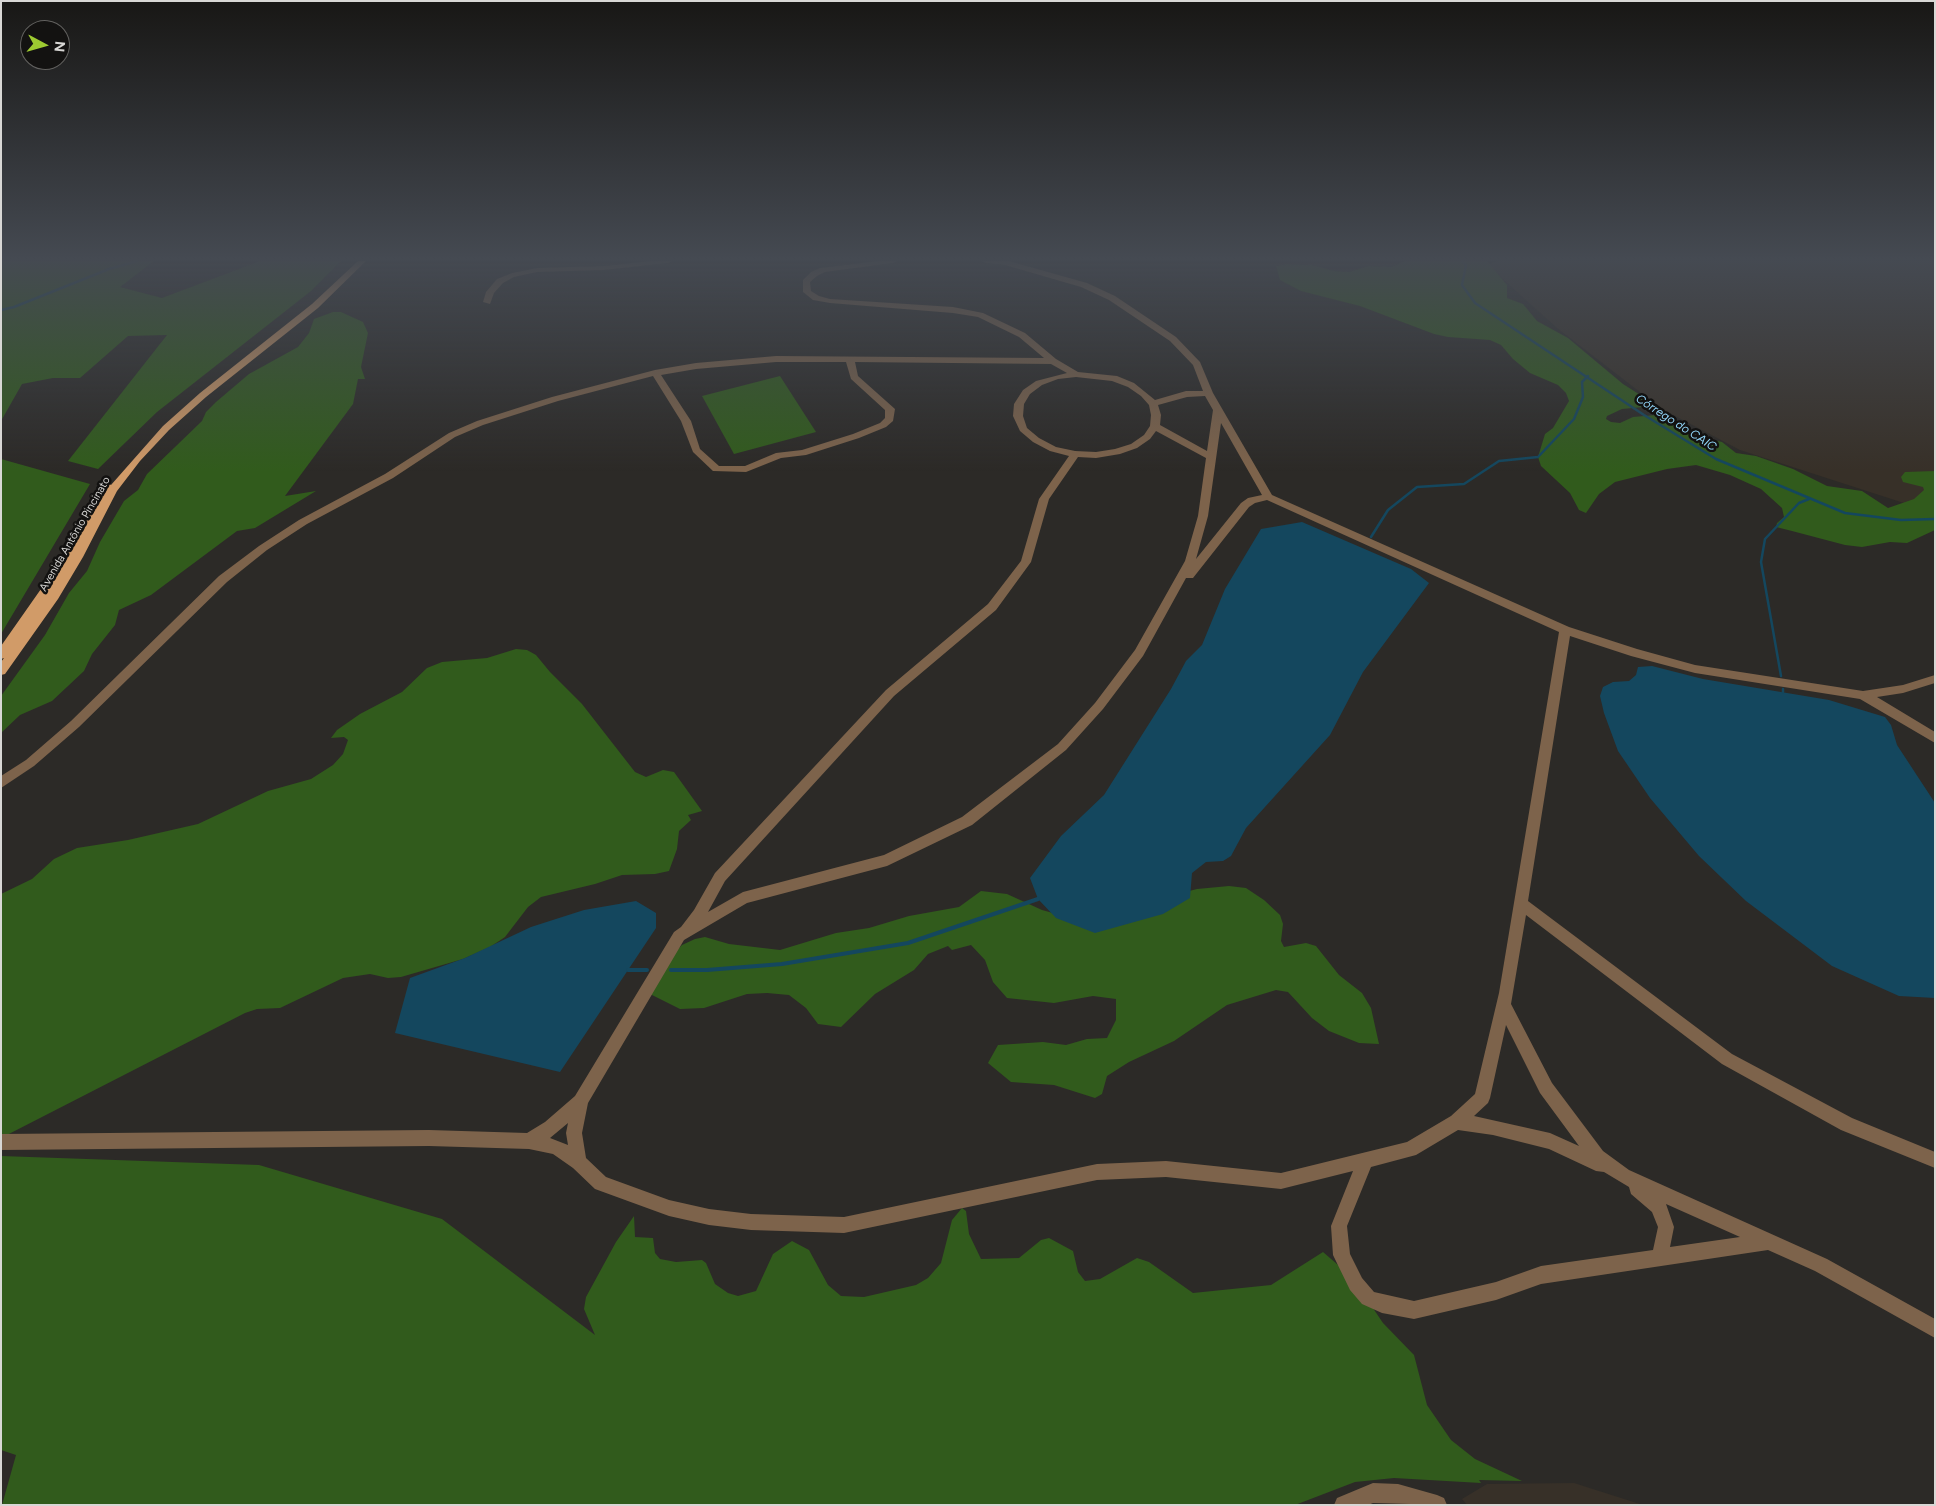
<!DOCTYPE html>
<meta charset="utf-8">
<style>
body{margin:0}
#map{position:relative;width:1936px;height:1506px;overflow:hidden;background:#2c2a27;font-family:Figtree,sans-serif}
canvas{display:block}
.frame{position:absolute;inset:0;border:2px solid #d8d7d5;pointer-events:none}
.north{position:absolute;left:20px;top:20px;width:50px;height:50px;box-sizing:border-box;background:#131211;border:1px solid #62615f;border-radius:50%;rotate:96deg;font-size:14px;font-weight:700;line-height:20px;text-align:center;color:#d8d7d5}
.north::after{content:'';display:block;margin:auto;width:18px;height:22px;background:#9dca31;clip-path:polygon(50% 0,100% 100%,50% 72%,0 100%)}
</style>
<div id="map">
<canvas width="1936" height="1506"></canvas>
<div class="frame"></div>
<div class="north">N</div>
</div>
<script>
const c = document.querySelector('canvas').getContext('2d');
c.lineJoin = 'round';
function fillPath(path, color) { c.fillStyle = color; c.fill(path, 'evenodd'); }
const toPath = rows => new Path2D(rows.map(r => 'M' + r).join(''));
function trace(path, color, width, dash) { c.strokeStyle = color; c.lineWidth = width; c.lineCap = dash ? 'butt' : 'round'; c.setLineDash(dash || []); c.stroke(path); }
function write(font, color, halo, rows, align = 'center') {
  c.font = font + ' Figtree,sans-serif'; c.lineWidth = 5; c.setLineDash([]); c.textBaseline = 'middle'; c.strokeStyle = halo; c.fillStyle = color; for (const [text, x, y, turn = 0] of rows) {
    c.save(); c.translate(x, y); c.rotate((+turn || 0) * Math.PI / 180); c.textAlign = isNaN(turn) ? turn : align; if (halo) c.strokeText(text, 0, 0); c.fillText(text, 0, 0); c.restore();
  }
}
fillPath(toPath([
 [1497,261,1935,261,1935,503,1910,505,1740,450,1662,409,1557,328,1487,265],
 [1574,1483,1643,1505,1467,1505,1462,1499,1487,1484]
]), '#373028');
fillPath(toPath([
 [1,261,154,261,120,287,162,298,260,261,341,261,311,291,157,412,98,469,68,461,167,335,128,336,80,378,53,378,22,384,1,421],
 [1405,261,1487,261,1507,285,1507,298,1523,304,1537,321,1568,338,1623,384,1645,398,1646,404,1643,407,1622,409,1607,416,1606,419,1611,422,1620,423,1633,417,1656,415,1684,427,1697,441,1709,439,1722,442,1736,453,1756,456,1793,469,1827,486,1862,491,1888,508,1914,499,1924,490,1923,487,1903,482,1901,477,1905,472,1935,471,1935,530,1907,543,1890,542,1862,547,1845,545,1792,531,1776,527,1777,523,1784,517,1782,508,1761,489,1730,475,1696,465,1667,469,1615,482,1599,494,1586,513,1579,510,1570,493,1541,466,1538,457,1545,434,1553,428,1569,401,1566,393,1558,385,1530,373,1513,359,1501,345,1490,340,1448,337,1434,334,1360,306,1301,291,1280,280,1276,266,1286,264,1312,265,1334,271,1349,272,1368,266,1391,267],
 [333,312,341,312,363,322,368,333,361,367,365,379,358,379,353,404,285,496,316,491,255,528,237,531,151,595,119,610,115,625,92,654,84,671,52,701,20,715,1,733,1,696,45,635,69,593,87,571,100,542,124,501,138,490,147,474,202,421,206,412,216,402,249,374,298,347,309,333,314,319],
 [780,376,816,432,734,454,702,396],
 [1,459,90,484,1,634],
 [516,649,527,650,536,655,550,672,582,704,635,772,646,777,663,770,674,772,702,811,688,815,691,820,679,831,677,849,669,871,655,874,622,875,595,884,541,897,528,907,505,937,490,947,463,959,401,977,388,978,370,974,343,978,280,1008,257,1009,245,1013,1,1138,1,894,32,879,54,859,77,848,128,840,198,824,268,791,311,779,333,765,343,754,348,740,344,737,331,738,337,730,360,714,402,692,427,668,442,662,487,658],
 [1229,886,1246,888,1264,900,1280,915,1283,924,1281,941,1284,947,1306,943,1316,946,1339,975,1362,993,1371,1008,1379,1044,1359,1043,1329,1031,1312,1018,1288,992,1276,990,1227,1005,1174,1041,1129,1062,1107,1076,1102,1094,1095,1098,1054,1085,1011,1082,988,1063,998,1045,1043,1042,1066,1045,1087,1039,1107,1038,1116,1020,1116,999,1093,996,1054,1003,1007,998,993,982,985,960,971,945,952,950,948,946,928,954,914,970,875,994,841,1027,818,1024,806,1008,789,995,767,993,747,994,704,1008,680,1009,648,993,669,958,682,945,695,939,705,937,729,944,780,950,836,933,869,928,909,916,959,907,981,891,1007,894,1042,910,1078,920,1197,889],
 [1,1156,259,1165,442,1219,595,1335,584,1309,586,1297,616,1242,634,1216,635,1237,653,1238,655,1253,660,1259,676,1262,702,1260,706,1263,715,1284,728,1293,738,1296,756,1291,773,1254,792,1241,809,1250,828,1285,841,1296,864,1297,916,1285,928,1278,941,1263,952,1220,962,1208,966,1211,969,1234,981,1259,1019,1258,1041,1240,1049,1238,1073,1251,1078,1272,1085,1281,1100,1279,1137,1258,1149,1262,1193,1293,1271,1285,1323,1252,1352,1277,1383,1323,1414,1355,1427,1405,1451,1440,1475,1459,1522,1481,1479,1480,1481,1483,1394,1478,1355,1482,1295,1505,2,1505,16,1455,1,1450]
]), '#315b1c');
fillPath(toPath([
 [1302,522,1411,569,1429,583,1363,672,1330,735,1246,828,1231,856,1223,861,1206,862,1192,873,1190,898,1163,914,1095,933,1056,918,1038,899,1030,878,1061,836,1104,795,1171,689,1186,661,1202,645,1225,589,1261,529],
 [1652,666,1703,679,1829,700,1885,717,1891,725,1897,745,1935,803,1935,998,1899,996,1832,966,1746,901,1699,856,1650,798,1618,751,1604,713,1600,696,1603,687,1613,682,1629,681,1636,675,1638,667],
 [636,901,656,913,656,928,560,1072,395,1033,410,978,465,958,531,927,584,910]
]), '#14475e');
trace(toPath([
 [1462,261,1466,265,1462,285,1475,303,1644,415,1716,459,1845,513,1901,520,1935,519],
 [1,310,14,307,109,269,137,261],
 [1371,537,1388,510,1417,487,1464,484,1499,461,1538,457,1574,419,1583,397,1582,382,1588,376],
 [1781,676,1761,562,1765,539,1799,503,1809,499],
 [1783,689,1783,692]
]), '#14475e', 2.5);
trace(toPath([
 [628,970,647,970],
 [671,970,707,970,782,964,908,943,1038,899]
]), '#14475e', 4);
fillPath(toPath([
 [651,261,672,261,668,263,604,270,537,272,514,277,503,283,494,293,490,304,483,302,486,292,497,279,512,273,537,268,604,266,651,261],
 [878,261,897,261,893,263,825,272,817,276,810,282,811,291,819,296,830,299,953,307,983,313,1025,333,1056,359,1078,372,1117,376,1134,383,1155,400,1186,391,1203,391,1193,365,1170,341,1109,300,1081,287,1005,265,986,263,982,261,1009,261,1087,283,1115,296,1176,337,1200,362,1213,393,1272,495,1569,627,1637,649,1695,665,1863,691,1903,685,1935,675,1935,683,1903,693,1877,697,1935,732,1935,743,1860,699,1695,673,1631,656,1570,636,1528,901,1732,1054,1852,1118,1935,1152,1935,1168,1841,1130,1722,1064,1526,915,1511,1004,1552,1083,1603,1151,1629,1170,1827,1259,1935,1319,1935,1338,1815,1271,1768,1250,1541,1284,1496,1300,1414,1319,1382,1313,1362,1304,1350,1290,1333,1255,1331,1226,1353,1171,1281,1189,1166,1177,1097,1180,844,1233,751,1230,709,1225,669,1216,595,1189,573,1168,553,1154,529,1149,429,1146,1,1150,1,1134,429,1130,527,1133,545,1122,575,1096,674,932,681,927,694,910,715,873,886,690,988,604,1021,561,1039,499,1069,456,1050,451,1033,442,1020,431,1013,416,1014,404,1023,390,1036,381,1067,373,1051,364,855,362,858,376,895,409,893,421,886,427,859,438,806,455,781,458,746,472,713,471,693,452,681,421,653,376,558,401,483,425,455,437,393,478,307,524,267,550,227,582,79,727,34,766,1,788,1,776,26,760,71,721,219,576,259,546,299,520,385,474,449,433,477,421,552,397,655,370,696,363,776,356,1044,358,1019,337,978,317,953,313,830,303,813,300,803,292,803,280,811,272,820,268,878,261],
 [776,362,846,362,851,379,885,410,885,418,880,423,853,434,802,450,776,453,745,466,719,466,700,449,691,421,661,375,696,369,776,362],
 [1076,377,1112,381,1128,387,1141,396,1149,405,1151,415,1150,426,1144,435,1131,444,1115,449,1096,452,1075,451,1056,447,1039,438,1027,428,1023,416,1024,404,1030,394,1042,385,1058,379,1076,377],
 [1205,396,1213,410,1207,451,1160,425,1161,415,1158,405,1187,397,1205,396],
 [1221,423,1262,495,1248,498,1241,503,1196,559,1208,516,1221,423],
 [1156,431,1206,458,1198,516,1185,561,1135,650,1095,703,1058,744,962,817,884,855,743,892,708,912,725,881,894,696,996,610,1031,562,1049,499,1078,457,1096,458,1120,454,1137,448,1150,439,1156,431],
 [1267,500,1559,632,1499,993,1475,1094,1451,1116,1407,1142,1281,1173,1166,1161,1097,1164,844,1217,751,1214,709,1209,669,1200,606,1177,586,1158,582,1133,588,1103,684,940,747,903,887,866,972,825,1066,750,1103,709,1143,656,1186,578,1193,578,1249,507,1255,503,1267,500],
 [1506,1025,1540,1093,1579,1146,1550,1133,1474,1116,1488,1103,1490,1098,1506,1025],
 [568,1123,566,1133,568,1145,550,1138,568,1123],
 [1458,1130,1493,1135,1549,1149,1596,1171,1604,1172,1629,1187,1631,1194,1652,1212,1658,1227,1653,1250,1541,1266,1496,1282,1414,1301,1374,1292,1362,1278,1350,1254,1347,1226,1371,1167,1416,1155,1458,1130],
 [1666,1204,1740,1237,1670,1247,1674,1227,1666,1204],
 [1373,1483,1398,1484,1437,1495,1444,1498,1447,1505,1373,1503,1368,1505,1334,1505,1337,1498,1373,1483]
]), '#7d634b');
fillPath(toPath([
 [358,261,366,261,318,308,206,397,169,430,140,461,117,491,83,557,58,599,5,674,1,675,1,662,4,658,1,659,1,646,55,569,102,483,106,482,111,485,163,426,200,393,312,304,358,261]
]), '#d19b68');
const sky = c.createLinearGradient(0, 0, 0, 471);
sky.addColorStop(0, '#181715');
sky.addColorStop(0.55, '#454a52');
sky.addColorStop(1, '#454a5200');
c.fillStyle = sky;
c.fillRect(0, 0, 1936, 471);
write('11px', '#d8d7d5', '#131211', [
 ["Avenida Antônio Pincinato",75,534,-60]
]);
write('italic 12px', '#92d6f9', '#131211', [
 ["Córrego do CAIC",1676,423,33]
]);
</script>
